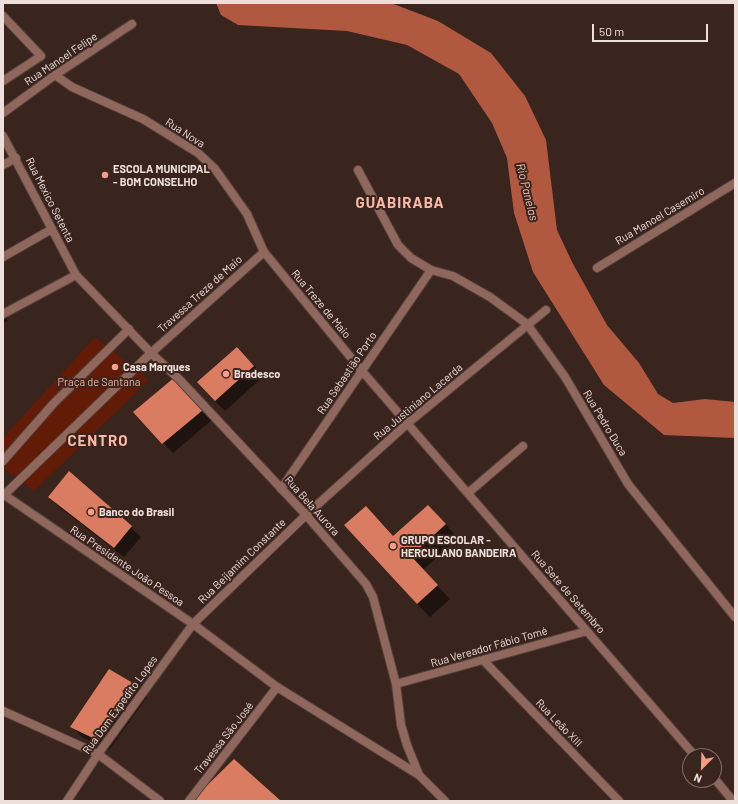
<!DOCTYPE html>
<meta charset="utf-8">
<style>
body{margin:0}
#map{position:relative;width:738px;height:804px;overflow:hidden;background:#3a241e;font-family:Barlow,sans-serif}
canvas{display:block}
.frame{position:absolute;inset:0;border:4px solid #efdfdb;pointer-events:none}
.north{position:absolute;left:682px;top:748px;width:40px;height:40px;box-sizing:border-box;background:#3a241e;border:1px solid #826f6a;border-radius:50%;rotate:203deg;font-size:11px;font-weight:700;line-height:16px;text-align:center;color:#efdfdb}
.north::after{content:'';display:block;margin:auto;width:14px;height:18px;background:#f49e87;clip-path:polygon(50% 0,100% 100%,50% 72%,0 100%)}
.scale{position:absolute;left:592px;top:24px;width:116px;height:18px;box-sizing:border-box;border:2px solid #efdfdb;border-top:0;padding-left:5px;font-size:12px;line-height:14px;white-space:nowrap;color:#efdfdb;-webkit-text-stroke:3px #3a241e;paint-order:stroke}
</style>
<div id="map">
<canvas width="738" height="804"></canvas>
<div class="frame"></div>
<div class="north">N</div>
<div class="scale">50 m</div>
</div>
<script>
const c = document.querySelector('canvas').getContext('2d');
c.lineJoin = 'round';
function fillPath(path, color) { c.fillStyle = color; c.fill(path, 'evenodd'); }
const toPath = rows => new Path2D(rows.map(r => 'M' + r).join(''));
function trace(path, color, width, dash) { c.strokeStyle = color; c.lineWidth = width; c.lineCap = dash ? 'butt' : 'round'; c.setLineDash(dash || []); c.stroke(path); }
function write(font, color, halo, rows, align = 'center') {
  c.font = font + ' Barlow,sans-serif'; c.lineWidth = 4; c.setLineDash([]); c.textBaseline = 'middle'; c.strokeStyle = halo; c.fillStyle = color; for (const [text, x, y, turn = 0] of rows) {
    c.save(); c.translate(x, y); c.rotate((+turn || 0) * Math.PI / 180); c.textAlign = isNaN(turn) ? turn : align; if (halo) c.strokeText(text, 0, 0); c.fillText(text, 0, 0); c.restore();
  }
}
fillPath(toPath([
 [95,337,149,380,34,491,3,468,3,438]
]), '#621b06');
fillPath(toPath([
 [216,3,391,3,438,21,491,53,525,96,546,140,557,230,572,262,607,325,639,363,658,394,673,403,705,399,735,402,735,438,664,435,604,385,533,272,514,213,507,158,492,123,459,74,407,45,347,31,238,25,221,15]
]), '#b15840');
fillPath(toPath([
 [3,310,8,321,3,323],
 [237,348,264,376,225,411,215,401],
 [175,379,212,420,173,453,134,412],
 [69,472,141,537,124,557,59,507,49,497],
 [441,519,458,538,423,570,450,599,430,617,417,604,379,520,394,537],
 [137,687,147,697,109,750,82,737,72,727]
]), '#0007');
fillPath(toPath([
 [237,347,254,366,215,401,197,382],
 [175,377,203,410,162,444,133,412],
 [69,471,132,526,114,548,48,497],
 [428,505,446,524,411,556,438,585,417,604,344,525,366,506,393,536],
 [109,669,138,686,99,741,70,727],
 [234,759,281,801,191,801]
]), '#d97c62');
const service = toPath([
 [55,75,72,87,143,119,198,153,215,169,247,214,264,252],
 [358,170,398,245,411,258,431,270],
 [189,801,277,687]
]);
const minor = toPath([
 [3,16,41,56,3,81],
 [3,113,55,75,132,24],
 [3,165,16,158],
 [3,257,52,229],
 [597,268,735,183],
 [3,314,76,275],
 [3,461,54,403,129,329],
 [281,489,431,270,453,276,490,297,527,324,565,377,628,484,735,617],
 [468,493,523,446],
 [3,494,193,624,277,687,419,775],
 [4,495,151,353,264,252,362,371,695,756],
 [306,515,408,423,546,310],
 [483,660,619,801],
 [396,684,587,631],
 [3,711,98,754,160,801],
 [714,778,733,801]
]);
const tertiary = toPath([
 [3,136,76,275,151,353,179,379,306,515,366,584,373,597,396,684,401,725,407,745,419,775,445,801],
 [67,801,98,754,193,624,306,515]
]);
trace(service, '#57423c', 10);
trace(minor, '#57423c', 10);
trace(tertiary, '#57423c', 10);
trace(service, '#8f675c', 8);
trace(minor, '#8f675c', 8);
trace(tertiary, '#8f675c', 8);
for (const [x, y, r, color] of [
 [105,175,4,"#f49e87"],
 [115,367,4,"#f49e87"],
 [226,374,4,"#f49e87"],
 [91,512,4,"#f49e87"],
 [393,546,4,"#f49e87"]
]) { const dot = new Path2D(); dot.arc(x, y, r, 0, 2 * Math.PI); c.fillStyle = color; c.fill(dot); trace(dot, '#3a241e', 1.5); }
write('11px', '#efdfdb', '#3a241e', [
 ["Rua Manoel Felipe",61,59,-34],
 ["Rua Nova",185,133,33],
 ["Rua Mexico Setenta",50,200,63],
 ["Rua Manoel Casemiro",660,216,-31],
 ["Travessa Treze de Maio",200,294,-42],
 ["Rua Treze de Maio",321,304,50],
 ["Rua Sebastião Porto",347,373,-56],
 ["Rua Justiniano Lacerda",418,402,-40],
 ["Rua Pedro Duca",605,423,59],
 ["Rua Bela Aurora",312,506,48],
 ["Rua Beijamim Constante",242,561,-44],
 ["Rua Presidente João Pessoa",127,566,34],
 ["Rua Sete de Setembro",568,592,49],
 ["Rua Vereador Fábio Tomé",489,647,-16],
 ["Rua Dom Expedito Lopes",120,705,-54],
 ["Rua Leão XIII",559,723,46],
 ["Travessa São José",224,738,-52]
]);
write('bold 11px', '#efdfdb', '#3a241e', [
 ["ESCOLA MUNICIPAL",113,169],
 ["- BOM CONSELHO",113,182],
 ["Casa Marques",123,367],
 ["Bradesco",234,374],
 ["Banco do Brasil",99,512],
 ["GRUPO ESCOLAR -",401,540],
 ["HERCULANO BANDEIRA",401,553]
], 'left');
write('11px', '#f8af9a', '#3a241e', [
 ["Praça de Santana",99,382]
]);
write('italic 12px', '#f6c4b6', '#3a241e', [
 ["Rio Panelas",527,192,76]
]);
c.letterSpacing = '1px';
write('bold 15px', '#fcbba9', '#3a241e', [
 ["GUABIRABA",400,203],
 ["CENTRO",98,441]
]);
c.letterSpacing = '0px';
</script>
